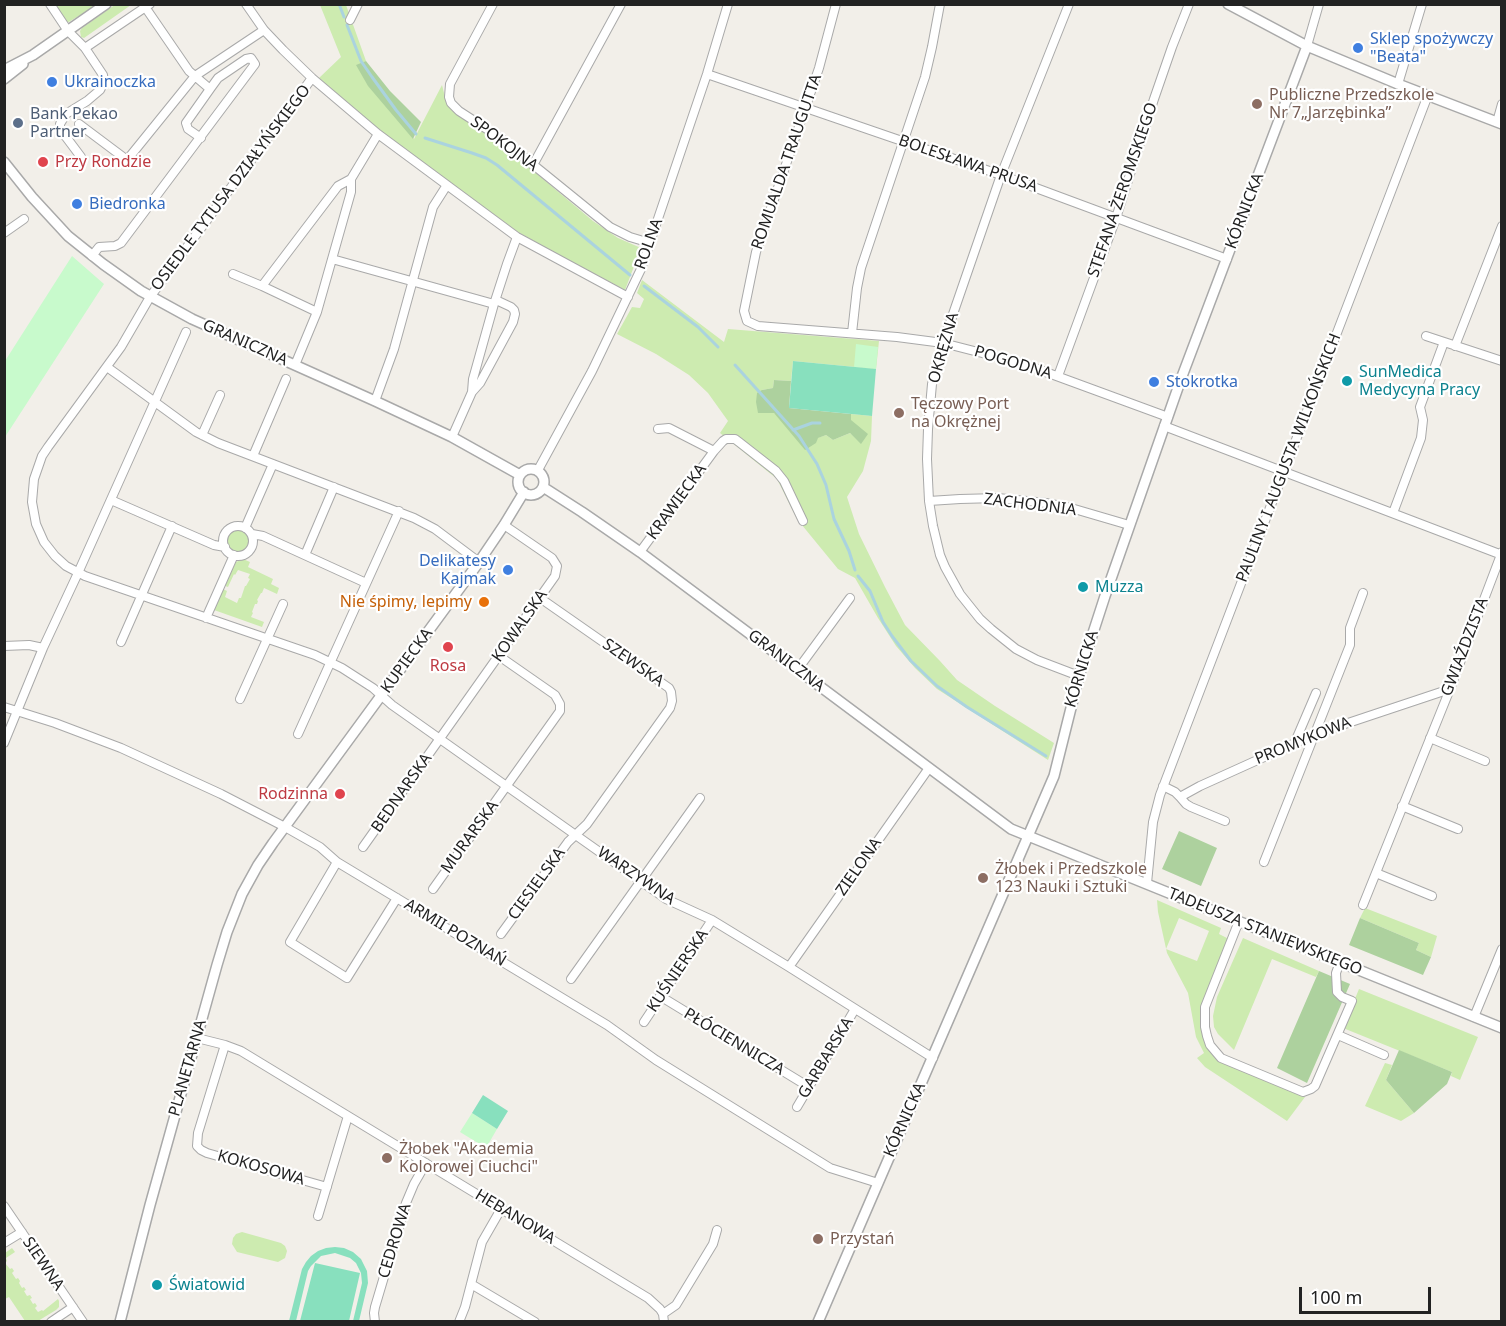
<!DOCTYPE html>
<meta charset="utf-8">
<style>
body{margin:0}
#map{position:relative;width:1506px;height:1326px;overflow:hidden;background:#f2efe9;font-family:"Noto Sans",sans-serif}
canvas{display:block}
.frame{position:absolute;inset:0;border:6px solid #222;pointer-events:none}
.scale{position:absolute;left:1299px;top:1287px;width:132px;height:27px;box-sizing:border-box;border:3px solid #222;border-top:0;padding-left:8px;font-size:18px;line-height:21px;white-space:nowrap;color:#222;-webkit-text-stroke:4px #fff;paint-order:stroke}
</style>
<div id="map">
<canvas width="1506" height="1326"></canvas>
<div class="frame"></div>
<div class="scale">100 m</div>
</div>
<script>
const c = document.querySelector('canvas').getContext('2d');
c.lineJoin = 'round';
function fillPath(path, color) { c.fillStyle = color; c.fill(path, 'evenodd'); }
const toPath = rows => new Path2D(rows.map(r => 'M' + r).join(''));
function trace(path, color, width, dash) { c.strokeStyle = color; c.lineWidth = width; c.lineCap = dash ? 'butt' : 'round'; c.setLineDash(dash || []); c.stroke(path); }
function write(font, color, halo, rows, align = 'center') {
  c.font = font + ' "Noto Sans",sans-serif'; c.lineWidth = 4.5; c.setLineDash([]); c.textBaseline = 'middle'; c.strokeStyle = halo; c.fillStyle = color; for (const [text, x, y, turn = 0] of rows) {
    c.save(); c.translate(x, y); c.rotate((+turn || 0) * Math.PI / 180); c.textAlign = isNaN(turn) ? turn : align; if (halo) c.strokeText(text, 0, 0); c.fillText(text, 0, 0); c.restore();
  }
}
fillPath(toPath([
 [116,4,131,5,84,38,81,37,80,31,82,28],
 [53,5,97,5,67,23],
 [320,5,346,5,366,61,357,66,414,139,442,85,447,105,493,137,593,221,618,238,641,248,625,290,548,249,518,232,448,181,379,130,319,78,341,57],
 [642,280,724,342,728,329,879,341,876,369,793,361,791,381,774,380,773,388,762,390,774,413,817,438,826,435,833,440,850,433,861,443,850,420,851,414,872,416,871,441,863,471,847,497,859,534,885,587,905,625,940,661,957,680,995,706,1054,743,1048,760,937,689,915,668,896,646,878,618,855,578,838,569,797,519,777,479,720,433,728,421,708,393,689,375,656,354,617,334,632,307,640,308,644,299,637,293],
 '226 541a12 12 0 1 1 24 0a12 12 0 1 1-24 0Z',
 [243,559,250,562,248,567,273,579,271,584,279,588,277,594,264,588,262,593,261,593,257,600,258,601,257,604,255,604,252,612,253,613,251,617,264,622,262,627,214,610,223,589,227,591,225,597,237,603,239,598,241,598,245,586,246,586,250,579,248,578,250,574,238,570,235,575,234,574,228,587,225,586,236,562],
 [1157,900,1221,928,1219,934,1229,939,1209,985,1201,1007,1200,1022,1203,1036,1235,1068,1305,1097,1287,1121,1205,1067,1197,1058,1204,1053,1196,1037,1188,993,1167,953,1158,912],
 [1179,918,1209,931,1197,961,1166,949],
 [1365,908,1437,936,1431,957,1416,950,1419,943,1360,918],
 [1243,938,1319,971,1316,977,1272,959,1234,1050,1218,1034,1214,1027,1213,1016,1217,997],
 [1359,989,1478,1037,1460,1080,1451,1076,1452,1072,1343,1028],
 [1385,1063,1392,1065,1386,1080,1414,1113,1401,1121,1365,1106],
 [242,1232,281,1243,285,1246,287,1251,285,1258,278,1262,237,1252,232,1244,233,1238,236,1234],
 [12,1248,15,1252,6,1258,7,1261,5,1263,10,1269,12,1268,14,1271,12,1273,16,1279,18,1278,20,1281,19,1283,22,1288,24,1287,26,1290,24,1291,27,1296,30,1295,32,1298,30,1299,33,1304,35,1303,37,1306,35,1308,38,1312,42,1310,43,1311,58,1299,59,1301,59,1307,56,1310,38,1321,25,1321,9,1297,5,1299,5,1253]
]), '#cdebb0');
fillPath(toPath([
 [366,61,390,91,421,122,413,139,368,86,356,65],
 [774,380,791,381,789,408,851,414,851,420,868,434,861,444,850,433,833,440,826,435,818,438,816,443,805,450,774,413,758,413,756,402,757,393,762,390,773,388],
 [1179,831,1217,848,1201,886,1162,869],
 [1360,918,1419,943,1416,950,1431,957,1423,975,1349,945],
 [1319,971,1350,984,1307,1083,1277,1068],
 [1399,1050,1452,1072,1447,1084,1414,1113,1386,1080]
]), '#add19e');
fillPath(toPath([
 [72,256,104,284,5,437,5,361],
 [856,344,878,347,876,369,854,367],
 [472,1113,497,1129,486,1148,460,1132]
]), '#c8facc');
fillPath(toPath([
 [793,361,876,369,872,416,789,408],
 [483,1095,508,1111,497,1129,472,1113],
 [335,1247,344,1248,353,1252,361,1259,367,1271,368,1283,359,1321,353,1321,362,1283,361,1273,356,1263,350,1258,335,1253,321,1256,311,1266,308,1271,296,1321,289,1321,302,1269,306,1262,311,1256,318,1251,326,1248],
 [315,1263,360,1273,349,1321,300,1321]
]), '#88e0be');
trace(toPath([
 [339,4,344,17],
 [347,25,361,61,372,77,396,110,416,134],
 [425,138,472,153,486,158,497,165,630,275],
 [644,286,698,327,718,347],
 [735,365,799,436,817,464,826,485,834,519,849,551,855,570],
 [793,430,812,423,820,423],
 [858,576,870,591,883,622,892,636,911,661,937,686,967,707,1046,756]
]), '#aad3df', 3);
const minor = toPath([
 [50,4,68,31,85,48,150,4],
 [246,4,264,30,283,50,312,78,378,134,517,237,628,297],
 [493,4,450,84,449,97,451,103,459,111,499,137,610,227,630,237,650,243],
 [836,4,819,68,756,252,744,311,747,321,758,326,897,337,943,343,1021,363,1168,417],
 [1069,4,1001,175,943,343,932,384,928,429,927,459,929,501,933,526,940,555,945,567,960,594,980,619,991,629,1016,649,1037,660,1079,676],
 [350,20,358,4],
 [1307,46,1319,4],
 [707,74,1001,175,1227,259],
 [312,78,150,297,121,347,48,447,42,456,34,479,32,502,36,524,44,542,55,556,66,566,85,576,315,655,342,668,373,688,392,705,440,739,666,899,712,920,789,967,933,1058],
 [1398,84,1422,4],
 [1497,122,1502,104],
 [79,124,127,160,195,76,264,30],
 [201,138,188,129,186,123,210,89],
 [81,157,60,129,60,124,66,114,87,101,100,90,104,82,103,75,85,48],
 [533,165,621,4],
 [4,233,24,219],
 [92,256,99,247,115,246,121,243,255,64,251,58,246,59,218,78,210,89,189,71,143,4],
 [332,259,494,304],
 [233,274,262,286],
 [317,312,262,286,338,186,351,179],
 [852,333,857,288,861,268,925,77,932,47,940,4],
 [1426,336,1502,361],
 [1455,346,1502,226],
 [295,365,317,312,351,192,351,179,378,134],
 [107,367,196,432,218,443,414,518,435,529,479,562],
 [1058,376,1116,218,1154,99,1172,47,1189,4],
 [472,392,473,379,494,304,507,264,517,237],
 [375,401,394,349,433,207,447,185],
 [1164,426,1502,555],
 [658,429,669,428,714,451],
 [202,435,220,395],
 [452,437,472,392,480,383,513,322,515,314,514,310,511,307,496,300],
 [253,456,286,379],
 [538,470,592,371,641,269,707,74,728,4],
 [111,500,214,545,225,547],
 [929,501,960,499,998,498,1046,503,1071,508,1129,525],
 [1393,513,1421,438,1423,420,1420,407,1444,342],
 '223 541a15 15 0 1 1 30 0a15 15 0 1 1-30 0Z',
 [245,528,273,464],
 [252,534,263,536,366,583],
 [640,552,714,451,723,441,726,439,735,439,739,442,776,471,784,481,803,521],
 [305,555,334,487],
 [206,618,234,555],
 [121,642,172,526],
 [4,646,29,645,43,648],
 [798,669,850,598],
 [240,699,283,604],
 [4,707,55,723,121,748,221,794,285,827,320,847,337,862,607,1025,656,1060,830,1168,878,1183],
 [298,734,399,511],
 [1430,738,1485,761],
 [1295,742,1316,693],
 [4,743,43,648,78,573,186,332],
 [1163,786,1175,792,1180,797,1200,786,1315,734,1450,689],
 [1180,797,1186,804,1191,807,1225,821],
 [1402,806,1458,829],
 [363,847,555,576,557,566,552,558,504,525],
 [337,862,290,942,347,978,397,898],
 [1264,862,1350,645,1350,628,1363,593],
 [1376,873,1432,896],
 [1147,883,1153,822,1160,795,1428,95],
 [433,889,560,711,560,704,555,695,499,656],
 [1363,905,1450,689,1502,552],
 [1239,921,1205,1007,1205,1027,1207,1036,1210,1045,1221,1058,1303,1092,1311,1089,1315,1086,1352,1001,1342,997,1337,992,1336,973,1340,962],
 [501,934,568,842,587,824,670,708,672,701,671,692,669,688,540,598],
 [789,967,929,768],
 [571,979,700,798],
 [660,996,809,1087],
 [1474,1017,1502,949],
 [644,1022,712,920],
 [1338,1035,1384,1055],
 [197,1038,225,1045,241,1051,348,1116,648,1298,660,1309,663,1314,664,1322],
 [225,1045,198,1133,197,1146,201,1150,207,1153,327,1187],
 [797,1107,855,1009],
 [4,1206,83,1322],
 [318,1216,348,1116],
 [4,1243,22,1232],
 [471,1284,535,1322],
 [663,1314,676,1305,713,1244,717,1230],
 [51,1322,73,1307],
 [375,1322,374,1313,375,1307,406,1203,414,1184,426,1163],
 [459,1322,465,1307,482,1242,501,1209]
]);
const tertiary = toPath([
 [1228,4,1307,46,1398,84,1502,124],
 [4,70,33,55,106,4],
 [4,79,23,64],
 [4,162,32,197,68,236,103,264,141,291,192,319,375,401,452,437,520,475],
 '518 482a13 13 0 1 1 26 0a13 13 0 1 1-26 0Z',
 [543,487,582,512,640,552,1011,829,1502,1028],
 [120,1322,150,1205,217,965,227,932,242,894,258,865,273,843,479,562,504,525,524,492],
 [818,1322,1054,776,1079,676,1105,596,1181,379,1307,46]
]);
trace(minor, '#a9a9a9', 10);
trace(tertiary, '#a9a9a9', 12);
trace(minor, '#fff', 8);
trace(tertiary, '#fff', 9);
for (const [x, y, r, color] of [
 [1358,48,6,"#3f7fe0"],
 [52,82,6,"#3f7fe0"],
 [1257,104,6,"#8d6e63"],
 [18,123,6,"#5c6f8a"],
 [43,162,6,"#e0444e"],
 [77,204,6,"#3f7fe0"],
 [1347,381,6,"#0f9aa8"],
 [1154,382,6,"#3f7fe0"],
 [899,413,6,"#8d6e63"],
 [508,570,6,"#3f7fe0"],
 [1083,587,6,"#0f9aa8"],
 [484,602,6,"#e8710a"],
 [448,647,6,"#e0444e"],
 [340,794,6,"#e0444e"],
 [983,878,6,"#8d6e63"],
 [387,1158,6,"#8d6e63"],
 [818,1239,6,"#8d6e63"],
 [157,1285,6,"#0f9aa8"]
]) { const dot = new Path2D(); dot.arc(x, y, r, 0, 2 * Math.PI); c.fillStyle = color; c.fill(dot); trace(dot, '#fff', 2); }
write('16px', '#366cbe', '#fff', [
 ["Sklep spożywczy",1370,39],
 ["\"Beata\"",1370,57],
 ["Ukrainoczka",64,82],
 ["Biedronka",89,204],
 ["Stokrotka",1166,382],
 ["Delikatesy",496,561,"right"],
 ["Kajmak",496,579,"right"]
], 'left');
write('16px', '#785e54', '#fff', [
 ["Publiczne Przedszkole",1269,95],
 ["Nr 7„Jarzębinka”",1269,113],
 ["Tęczowy Port",911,404],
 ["na Okrężnej",911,422],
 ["Żłobek i Przedszkole",995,869],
 ["123 Nauki i Sztuki",995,887],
 ["Żłobek \"Akademia",399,1149],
 ["Kolorowej Ciuchci\"",399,1167],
 ["Przystań",830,1239]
], 'left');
write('16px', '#4e5e75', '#fff', [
 ["Bank Pekao",30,114],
 ["Partner",30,132]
], 'left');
write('16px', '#222', '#fff', [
 ["SPOKOJNA",504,144,37],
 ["ROMUALDA TRAUGUTTA",787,162,-71],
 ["BOLESŁAWA PRUSA",968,164,19],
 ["OSIEDLE TYTUSA DZIAŁYŃSKIEGO",231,188,-53],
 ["STEFANA ŻEROMSKIEGO",1123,190,-71],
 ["KÓRNICKA",1245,211,-69],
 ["ROLNA",649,244,-70],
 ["GRANICZNA",245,343,24],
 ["OKRĘŻNA",944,348,-74],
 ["POGODNA",1013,363,17],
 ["PAULINY I AUGUSTA WILKOŃSKICH",1289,458,-69],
 ["KRAWIECKA",677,502,-54],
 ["ZACHODNIA",1030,505,7],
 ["KOWALSKA",520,626,-55],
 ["GWIAŹDZISTA",1465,647,-69],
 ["KUPIECKA",407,661,-54],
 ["GRANICZNA",786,661,37],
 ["SZEWSKA",633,663,35],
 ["KÓRNICKA",1082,669,-73],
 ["PROMYKOWA",1303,741,-22],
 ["BEDNARSKA",402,793,-55],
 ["MURARSKA",470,837,-54],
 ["ZIELONA",859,867,-55],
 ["WARZYWNA",636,876,34],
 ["CIESIELSKA",537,884,-54],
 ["TADEUSZA STANIEWSKIEGO",1265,932,22],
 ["ARMII POZNAŃ",455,933,31],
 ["KUŚNIERSKA",678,971,-56],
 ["PŁÓCIENNICZA",734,1042,31],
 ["GARBARSKA",826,1058,-59],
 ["PLANETARNA",188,1068,-74],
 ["KÓRNICKA",905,1120,-66],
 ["KOKOSOWA",261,1168,16],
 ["HEBANOWA",515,1217,31],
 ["CEDROWA",395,1241,-73],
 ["SIEWNA",43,1264,56]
]);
write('16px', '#be3a42', '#fff', [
 ["Przy Rondzie",55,162],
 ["Rosa",448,666,"center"],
 ["Rodzinna",328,794,"right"]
], 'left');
write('16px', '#0d838f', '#fff', [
 ["SunMedica",1359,372],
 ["Medycyna Pracy",1359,390],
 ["Muzza",1095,587],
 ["Światowid",169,1285]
], 'left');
write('16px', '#c56008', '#fff', [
 ["Nie śpimy, lepimy",472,602]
], 'right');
</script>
